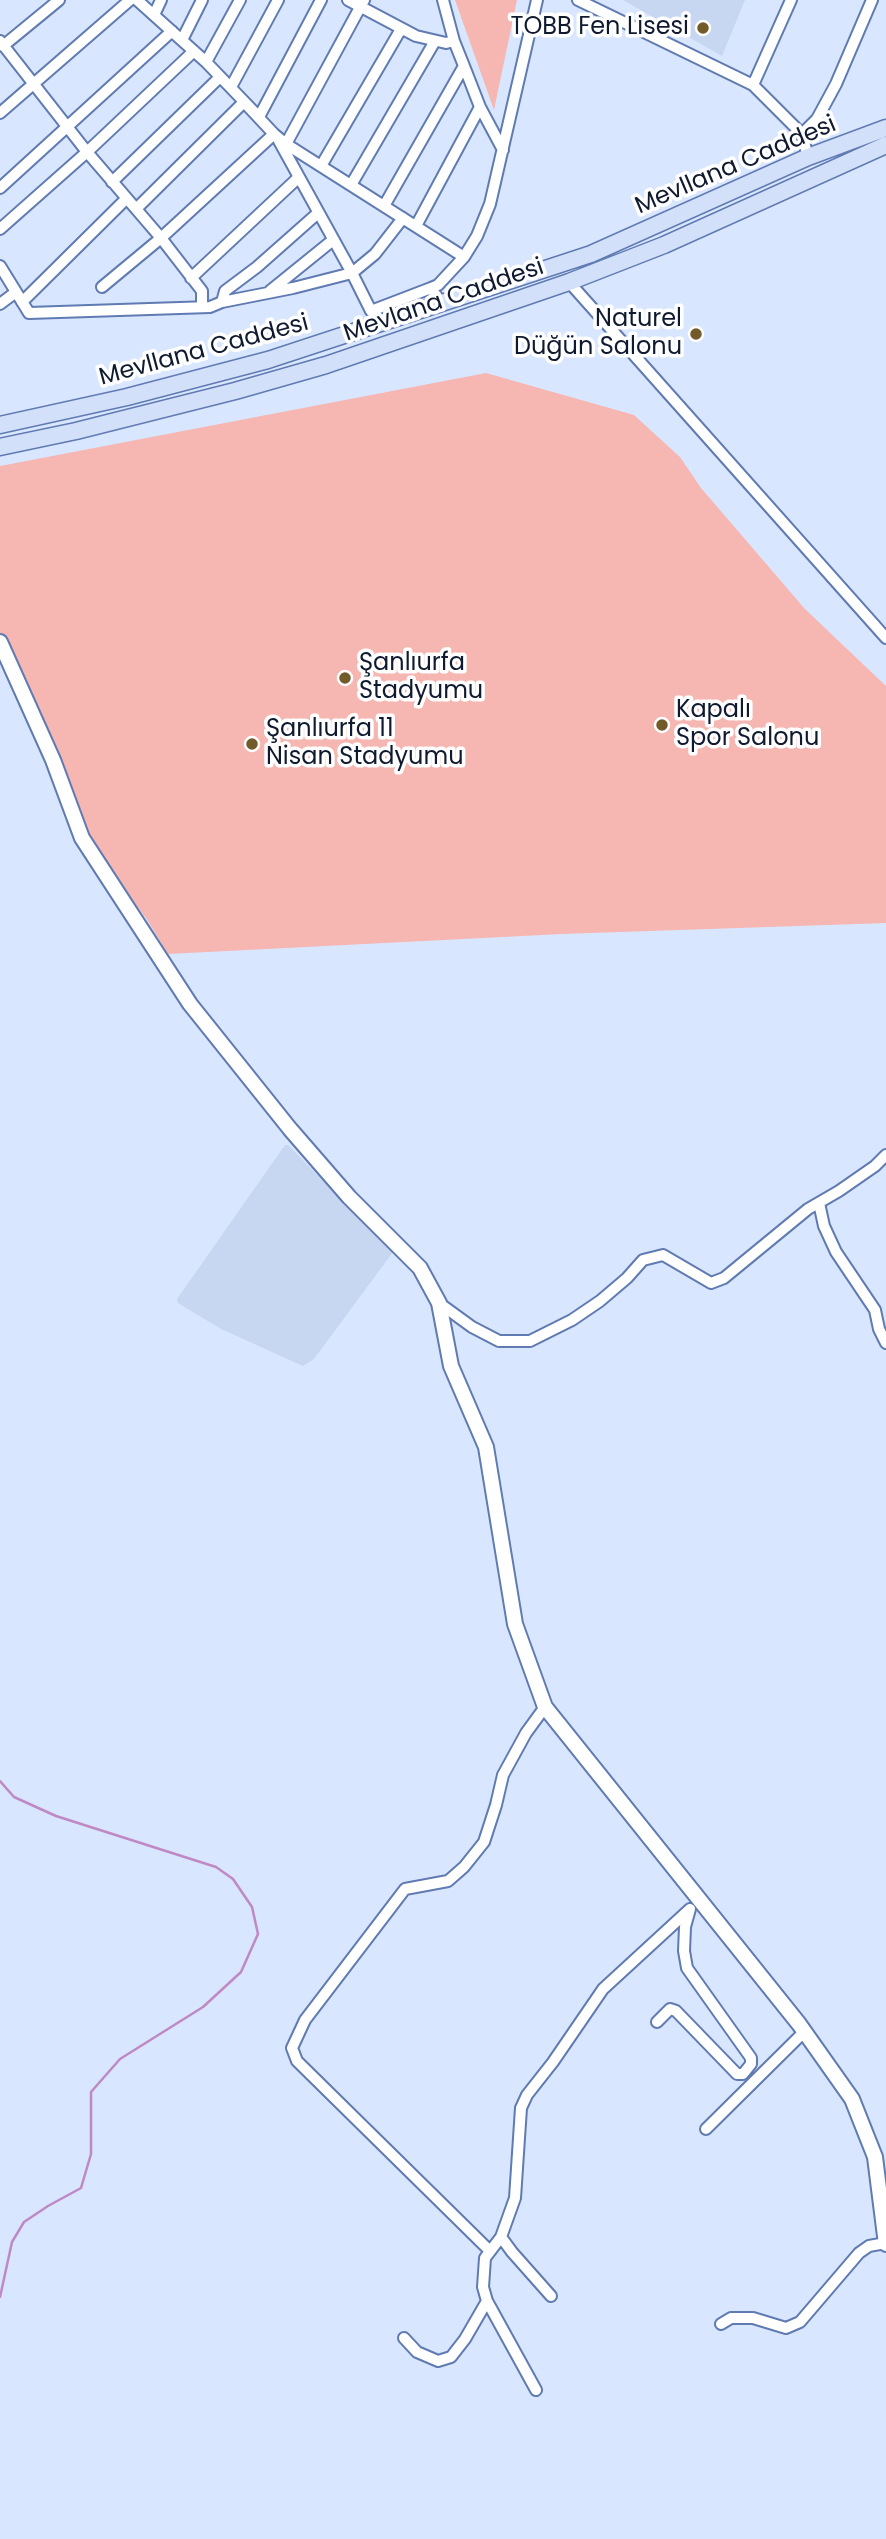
<!DOCTYPE html>
<meta charset="utf-8">
<style>
body{margin:0}
canvas{display:block;background:#d9e6ff}
</style>
<canvas width="886" height="2539"></canvas>
<script>
const c = document.querySelector('canvas').getContext('2d');
c.lineJoin = 'round';
function fillPath(path, color) { c.fillStyle = color; c.fill(path, 'evenodd'); }
const toPath = rows => new Path2D(rows.map(r => 'M' + r).join(''));
function trace(path, color, width, dash) { c.strokeStyle = color; c.lineWidth = width; c.lineCap = dash ? 'butt' : 'round'; c.setLineDash(dash || []); c.stroke(path); }
function write(font, color, halo, rows, align = 'center') {
  c.font = font + ' Poppins,sans-serif'; c.lineWidth = 7; c.setLineDash([]); c.textBaseline = 'middle'; c.strokeStyle = halo; c.fillStyle = color; for (const [text, x, y, turn = 0] of rows) {
    c.save(); c.translate(x, y); c.rotate((+turn || 0) * Math.PI / 180); c.textAlign = isNaN(turn) ? turn : align; if (halo) c.strokeText(text, 0, 0); c.fillText(text, 0, 0); c.restore();
  }
}
fillPath(toPath([
 [623,0,745,0,722,56],
 [285,1145,288,1145,393,1252,314,1359,303,1366,221,1329,178,1303,177,1299]
]), '#c7d6f1');
fillPath(toPath([
 [455,0,517,0,494,110],
 [486,373,634,415,680,457,701,488,805,609,886,686,886,923,562,934,168,954,146,918,97,854,0,633,0,466]
]), '#f6b7b3');
trace(toPath([
 [0,1781,14,1797,56,1816,216,1867,233,1879,252,1907,258,1934,241,1972,203,2007,120,2059,91,2092,91,2154,81,2188,48,2206,24,2222,12,2242,0,2297]
]), '#bf89c5', 2.5);
const minor = toPath([
 [137,0,206,62,259,117,321,0],
 [348,0,416,36,446,43,454,41],
 [443,0,454,41,464,66,480,107,503,150],
 [578,0,753,85],
 [791,0,753,85,802,134,808,157],
 [154,15,161,0],
 [182,40,202,0],
 [0,41,87,152,161,238,202,291,202,307],
 [3,46,59,0],
 [206,62,240,0],
 [231,87,278,0],
 [0,113,130,0],
 [802,134,817,119,836,84,872,0],
 [278,139,352,273,375,254,403,218],
 [286,144,364,0],
 [321,166,401,29],
 [112,182,220,77],
 [351,185,435,41],
 [0,188,172,31],
 [384,206,464,66],
 [136,209,244,102,274,134,286,144,464,257],
 [416,226,480,107],
 [0,229,87,152,194,51],
 [0,266,29,313,210,307,222,302,293,288,352,273,371,311,431,288],
 [191,278,299,177],
 [569,282,886,638],
 [102,287,161,238,274,134],
 [270,291,333,240],
 [22,302,126,199],
 [222,302,225,291,257,267,318,213],
 [441,303,431,288,438,285,464,257,477,236,490,204,537,0],
 [0,304,16,292],
 [819,1203,824,1226,836,1252,875,1310,879,1329,886,1343],
 [439,1303,472,1327,499,1341,530,1341,572,1320,600,1301,627,1278,643,1260,663,1255,711,1283,724,1278,808,1209,839,1191,875,1166,886,1155],
 [657,2022,670,2009,676,2011,737,2074,743,2074,751,2064,751,2058,687,1968,684,1951,685,1927,690,1909],
 [706,2129,804,2032],
 [501,2237,512,2252,551,2296],
 [490,2251,297,2061,292,2048,305,2020,405,1889,448,1881,464,1867,484,1842,496,1805,503,1775,526,1733,545,1707],
 [721,2324,731,2318,753,2318,786,2328,800,2322,859,2253,869,2246,886,2243],
 [404,2338,417,2352,438,2361,451,2357,465,2339,487,2301],
 [536,2390,487,2301,483,2287,485,2258,501,2237,515,2198,521,2108,527,2095,553,2062,603,1989,690,1909]
]);
const tertiary = toPath([
 [0,642,53,760,82,838,190,1004,290,1129,349,1197,420,1268,439,1303,451,1366,486,1447,515,1624,545,1707,799,2024,852,2099,875,2157,886,2244]
]);
const secondary = toPath([
 [0,425,127,397,268,360,591,254,808,157,886,128],
 [0,447,76,431,235,391,326,365,569,282,664,245,886,145]
]);
trace(minor, '#607bb2', 14);
trace(tertiary, '#607bb2', 18);
trace(secondary, '#607bb2', 19);
trace(minor, '#fff', 10);
trace(tertiary, '#fff', 14);
trace(secondary, '#d3e0fa', 16);
for (const [x, y, r, color] of [
 [703,28,7,"#725a2b"],
 [696,334,7,"#725a2b"],
 [345,678,7,"#725a2b"],
 [662,725,7,"#725a2b"],
 [252,744,7,"#725a2b"]
]) { const dot = new Path2D(); dot.arc(x, y, r, 0, 2 * Math.PI); c.fillStyle = color; c.fill(dot); trace(dot, '#fff', 2.5); }
write('24px', '#0f1a30', '#fff', [
 ["TOBB Fen Lisesi",689,28,"right"],
 ["Naturel",682,320,"right"],
 ["Düğün Salonu",682,348,"right"],
 ["Şanlıurfa",359,664],
 ["Stadyumu",359,692],
 ["Kapalı",676,711],
 ["Spor Salonu",676,739],
 ["Şanlıurfa 11",266,730],
 ["Nisan Stadyumu",266,758]
], 'left');
write('24px', '#0f1a30', '#fff', [
 ["Mevllana Caddesi",736,166,-23],
 ["Mevlana Caddesi",444,301,-19],
 ["Mevllana Caddesi",204,351,-15]
]);
</script>
